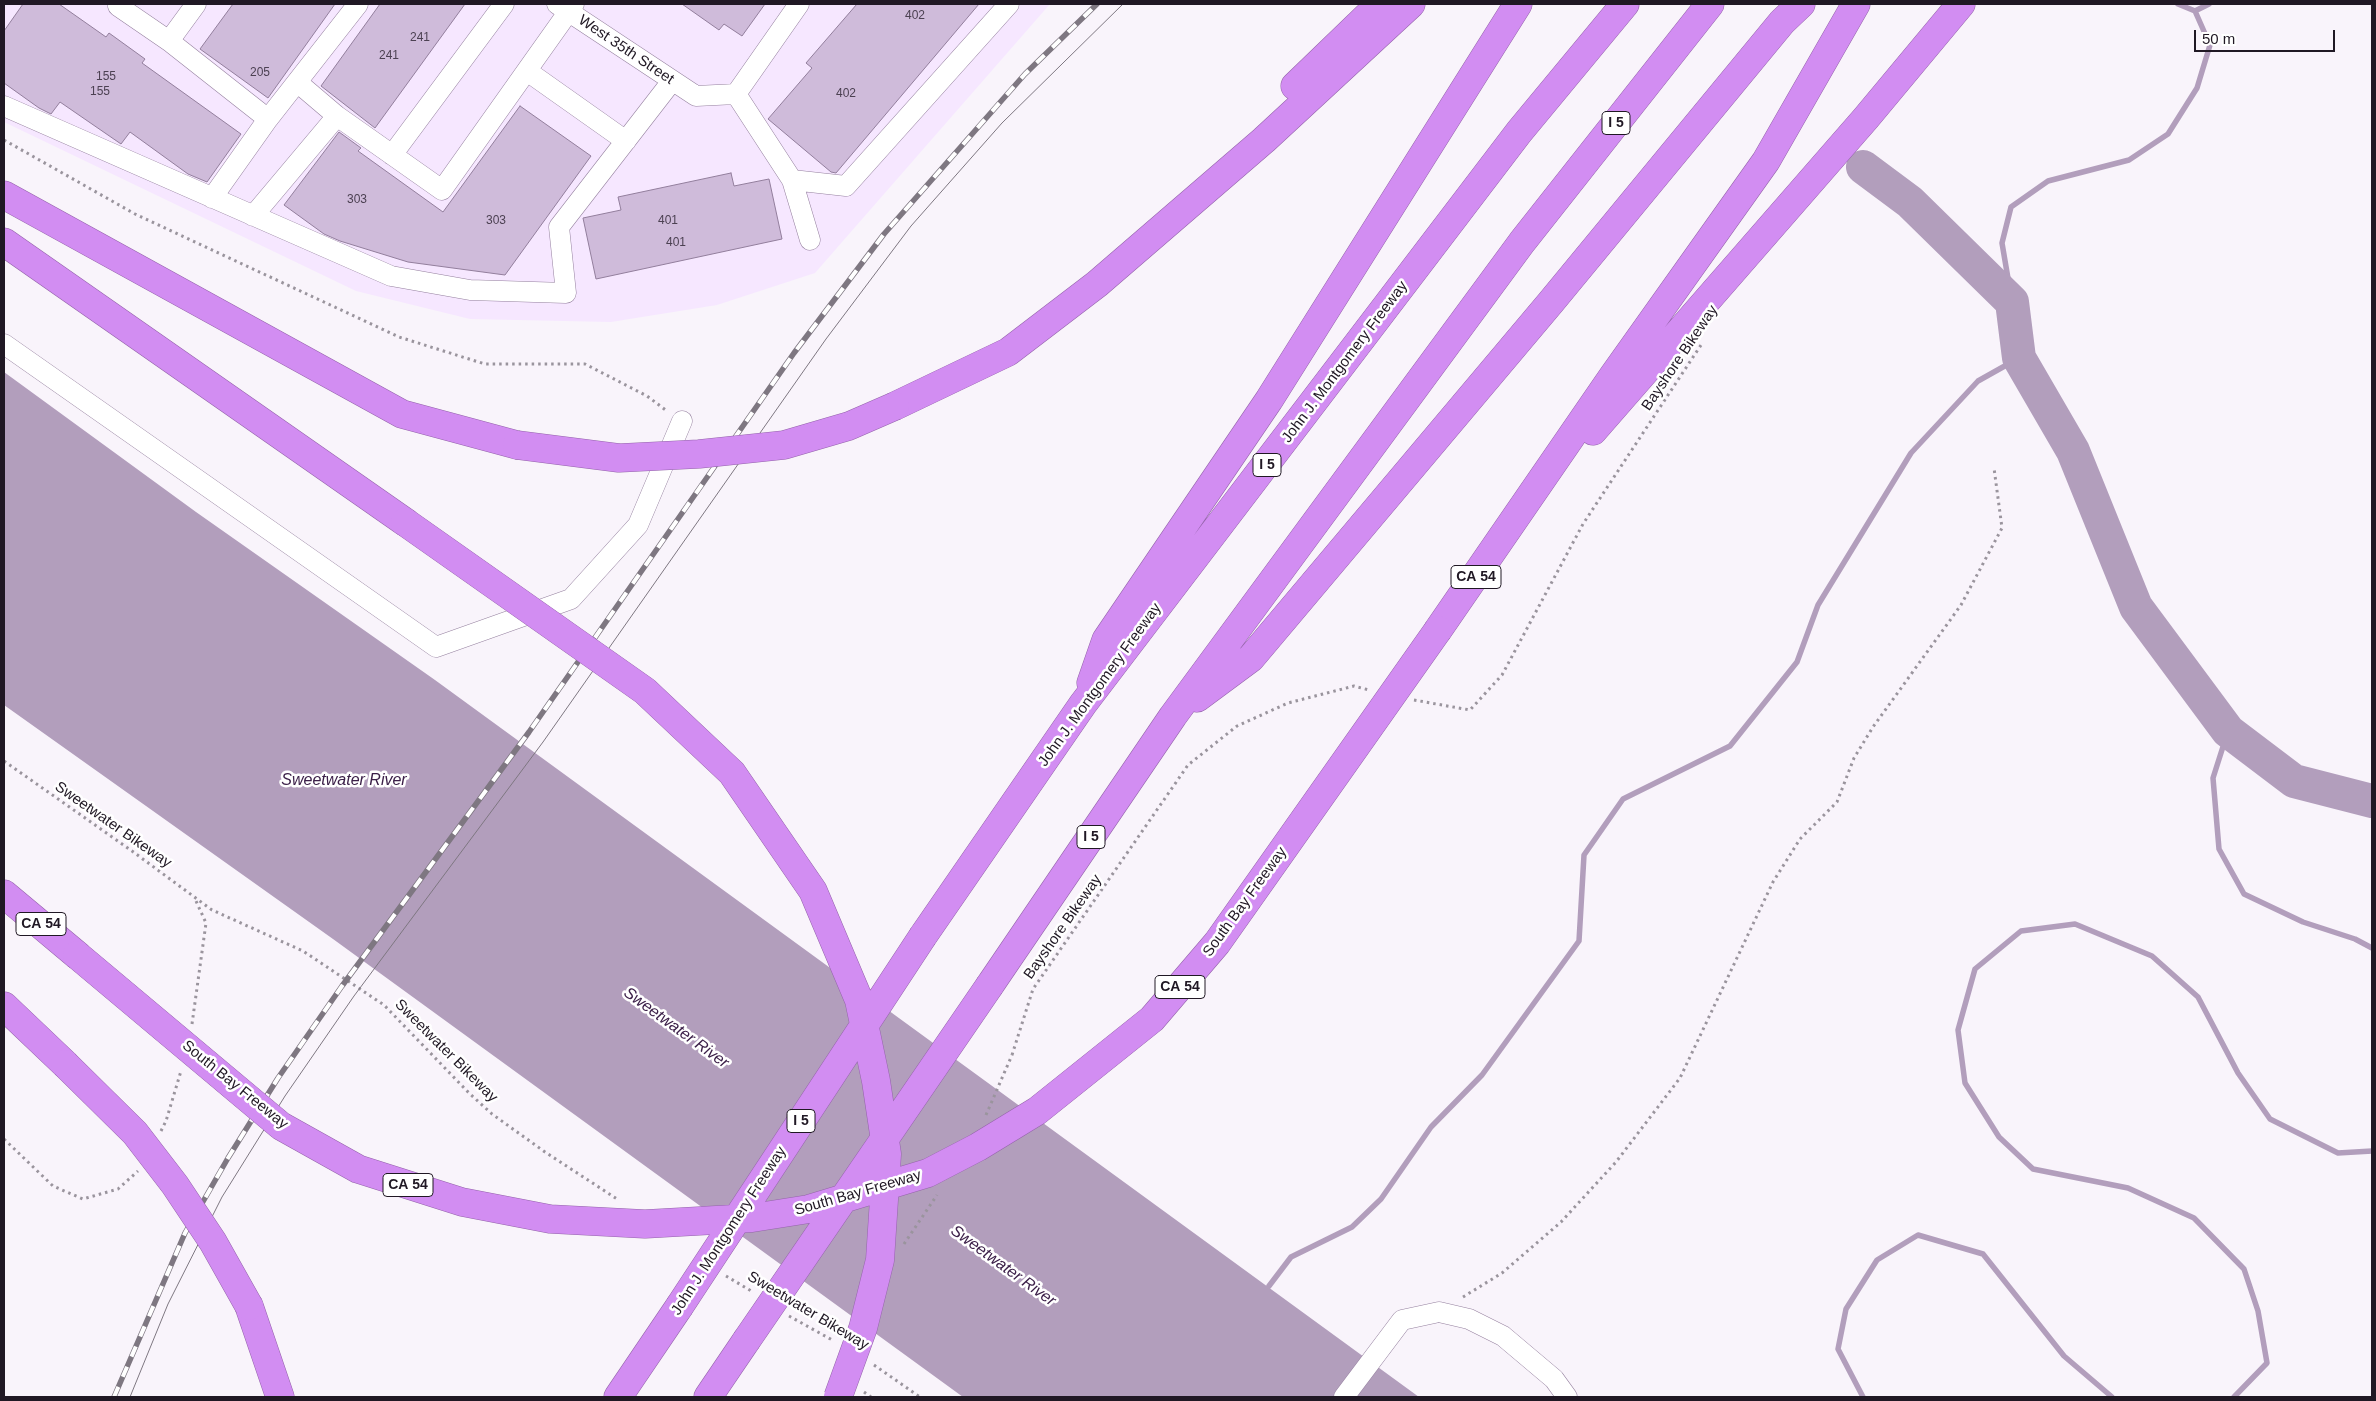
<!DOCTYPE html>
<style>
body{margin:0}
#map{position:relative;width:2376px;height:1401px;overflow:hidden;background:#f9f4fb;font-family:Arial,sans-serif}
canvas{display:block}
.frame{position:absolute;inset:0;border:5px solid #201824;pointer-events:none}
.scale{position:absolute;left:2194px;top:30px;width:141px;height:22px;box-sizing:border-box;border:2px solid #201824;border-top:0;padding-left:6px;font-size:15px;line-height:18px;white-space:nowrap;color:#201824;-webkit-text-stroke:4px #fff;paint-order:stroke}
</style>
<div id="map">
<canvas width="2376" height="1401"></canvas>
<div class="frame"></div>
<div class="scale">50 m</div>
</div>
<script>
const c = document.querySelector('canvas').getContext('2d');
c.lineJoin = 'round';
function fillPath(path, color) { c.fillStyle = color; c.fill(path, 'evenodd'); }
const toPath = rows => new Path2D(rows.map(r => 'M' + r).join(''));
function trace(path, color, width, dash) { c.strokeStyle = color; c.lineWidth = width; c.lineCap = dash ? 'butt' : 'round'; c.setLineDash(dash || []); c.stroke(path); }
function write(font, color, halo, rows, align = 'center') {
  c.font = font + ' Arial,sans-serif'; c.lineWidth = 5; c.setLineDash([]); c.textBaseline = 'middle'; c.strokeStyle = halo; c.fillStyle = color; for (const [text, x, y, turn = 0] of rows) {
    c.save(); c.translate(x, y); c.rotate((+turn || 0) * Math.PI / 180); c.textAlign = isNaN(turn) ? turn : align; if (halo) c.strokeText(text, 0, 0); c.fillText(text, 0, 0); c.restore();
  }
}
fillPath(toPath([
 [4,4,1050,4,815,273,717,305,611,322,470,319,356,291,4,122]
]), '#f6e7ff');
fillPath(toPath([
 [4,372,196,512,435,680,1419,1397,963,1397,333,939,4,705]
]), '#b29ebc');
trace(toPath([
 [2195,11,2209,4],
 [2012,302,2002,243,2011,207,2048,181,2129,160,2168,134,2197,88,2210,45,2195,11,2178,4],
 [2228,731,2213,778,2219,849,2244,894,2303,922,2355,939,2372,948],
 [1269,1286,1291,1257,1352,1227,1381,1199,1431,1127,1482,1075,1579,941,1584,855,1623,799,1730,746,1797,662,1818,605,1911,453,1978,381,2019,358],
 [1863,1397,1838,1349,1846,1309,1877,1260,1918,1235,1983,1254,2064,1356,2112,1397],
 [2234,1397,2267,1363,2258,1311,2244,1269,2194,1218,2128,1188,2033,1169,1999,1137,1965,1083,1958,1030,1975,969,2021,931,2075,924,2152,956,2198,997,2238,1073,2270,1119,2338,1153,2372,1151]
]), '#b29ebc', 5.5);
trace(toPath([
 [1863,167,1910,202,2012,302,2019,358,2073,451,2136,607,2228,731,2294,781,2372,801]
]), '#b29ebc', 34);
const building = toPath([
 [23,4,59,4,106,37,109,33,145,59,142,63,241,134,207,182,188,174,130,132,121,144,60,102,51,114,39,108,4,83,4,31,23,4],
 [233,4,335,4,268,98,200,49,233,4],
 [380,4,465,4,375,128,321,86,380,4],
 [682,4,765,4,742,36,724,24,719,30,682,4],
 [857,4,979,4,836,173,831,172,768,119,812,68,806,63,857,4],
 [520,106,591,156,505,275,408,262,340,241,324,234,284,205,339,132,361,148,358,151,443,212,520,106],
 [731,173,734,186,769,179,782,239,596,279,583,218,621,210,618,197,731,173]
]);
fillPath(building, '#cfbbda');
trace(building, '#937f9d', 1);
const minor = toPath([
 [557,4,696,96,736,94,799,4],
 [118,6,169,41,196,4],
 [169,41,268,119,358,4],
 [527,71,626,141],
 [736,94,792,180,846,186,1009,4],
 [4,106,391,276,470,290,566,293,559,227,672,81],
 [337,116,442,190,574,4],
 [392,155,504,4],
 [792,180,810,240],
 [212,198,268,119],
 [253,216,337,116,297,82],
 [4,344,436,647,571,599,638,525,682,421],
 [1344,1397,1402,1320,1439,1312,1469,1319,1503,1336,1554,1379,1567,1397]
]);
const highway = toPath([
 [1295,86,1380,4],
 [4,195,402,414,517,445],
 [4,242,405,522],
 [895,406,1008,352,1097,284,1264,140,1411,4],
 [1593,431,1866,118,1961,4],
 [1438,630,1613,376,1766,161,1856,4],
 [1091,683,1106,640,1269,400,1518,4],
 [1197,698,1251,658,1551,302,1782,22,1801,4],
 [4,894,77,955],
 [923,936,1083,704,1519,132,1625,4],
 [990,985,1173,716,1522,242,1710,4],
 [4,1006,65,1064],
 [249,1306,280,1397],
 [618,1397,679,1307],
 [708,1397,746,1341]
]);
trace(minor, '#95819f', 21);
trace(highway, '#9464aa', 29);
trace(toPath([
 [4,140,135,214,399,337,485,364,585,364,647,396,667,411],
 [1414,700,1470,710,1502,675,1583,524,1703,342],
 [4,761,132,851,212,910,303,951,384,1005,469,1093,492,1114,545,1152,617,1199],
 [192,1024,206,923,196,901],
 [1012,1055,1033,989,1188,765,1237,726,1288,703,1354,686,1369,690],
 [161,1131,166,1121,181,1071],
 [4,1139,53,1186,83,1199,118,1189,138,1171],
 [726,1276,753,1292],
 [1463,1297,1502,1273,1561,1222,1616,1162,1680,1078,1773,882,1800,839,1837,802,1854,758,1873,727,1961,605,2002,528,1994,468],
 [789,1316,834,1341],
 [874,1365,920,1397],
 [864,1392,871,1397]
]), '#9a949d', 3, [2.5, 4]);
trace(minor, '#fff', 20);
trace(highway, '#d28df2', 28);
trace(toPath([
 [130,1397,168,1304,222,1197,285,1096,354,996,543,742,826,339,911,226,1002,123,1123,4]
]), '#7e7781', 1);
const rail = toPath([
 [114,1397,185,1233,228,1158,278,1078,342,986,529,732,794,353,884,234,1025,74,1097,4]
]);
trace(rail, '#7e7781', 5.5);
trace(rail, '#fff', 4, [11]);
const highwayBridge = toPath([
 [517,445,619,458,699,454,784,445,849,426,895,406],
 [405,522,645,691,732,773,813,891,859,1000,876,1081,887,1154,880,1260,863,1328,838,1397],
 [77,955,281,1126,358,1169,462,1202,550,1219,645,1224,752,1218,809,1209,928,1173,978,1147,1037,1111,1152,1019,1217,943,1438,630],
 [65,1064,135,1133,175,1185,213,1242,249,1306],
 [679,1307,923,936],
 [746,1341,990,985]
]);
trace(highwayBridge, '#9464aa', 29, []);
trace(toPath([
 [986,1115,1012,1055],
 [904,1244,937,1195]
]), '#9a949d', 3, [2.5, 4]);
trace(highwayBridge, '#d28df2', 28);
write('12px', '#4c4152', null, [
 ["402",915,16],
 ["241",420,38],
 ["241",389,56],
 ["205",260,73],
 ["155",106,77],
 ["155",100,92],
 ["402",846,94],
 ["303",357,200],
 ["303",496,221],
 ["401",668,221],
 ["401",676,243]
]);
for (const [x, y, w] of [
 [1616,123,28],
 [1267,465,28],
 [1476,577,50],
 [1091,837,28],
 [41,924,50],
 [1180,987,50],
 [801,1121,28],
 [408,1185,50]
]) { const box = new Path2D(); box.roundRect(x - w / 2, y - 11.5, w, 23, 4); c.fillStyle = '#fff'; c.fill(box); trace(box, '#201824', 1); }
write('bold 14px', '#201824', null, [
 ["I 5",1616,123],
 ["I 5",1267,465],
 ["CA 54",1476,577],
 ["I 5",1091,837],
 ["CA 54",41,924],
 ["CA 54",1180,987],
 ["I 5",801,1121],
 ["CA 54",408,1185]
]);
write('15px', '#201824', '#fff', [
 ["West 35th Street",626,50,34],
 ["Bayshore Bikeway",1680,358,-56],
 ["John J. Montgomery Freeway",1345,362,-53],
 ["John J. Montgomery Freeway",1100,685,-54],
 ["Sweetwater Bikeway",113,825,35],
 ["South Bay Freeway",1245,902,-54],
 ["Bayshore Bikeway",1063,927,-55],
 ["Sweetwater Bikeway",446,1051,45],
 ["South Bay Freeway",235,1085,39],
 ["South Bay Freeway",858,1193,-16],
 ["John J. Montgomery Freeway",729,1231,-57],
 ["Sweetwater Bikeway",808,1311,31]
]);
write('italic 16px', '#3c2049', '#fff', [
 ["Sweetwater River",344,781],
 ["Sweetwater River",676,1028,36],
 ["Sweetwater River",1003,1266,36]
]);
</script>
